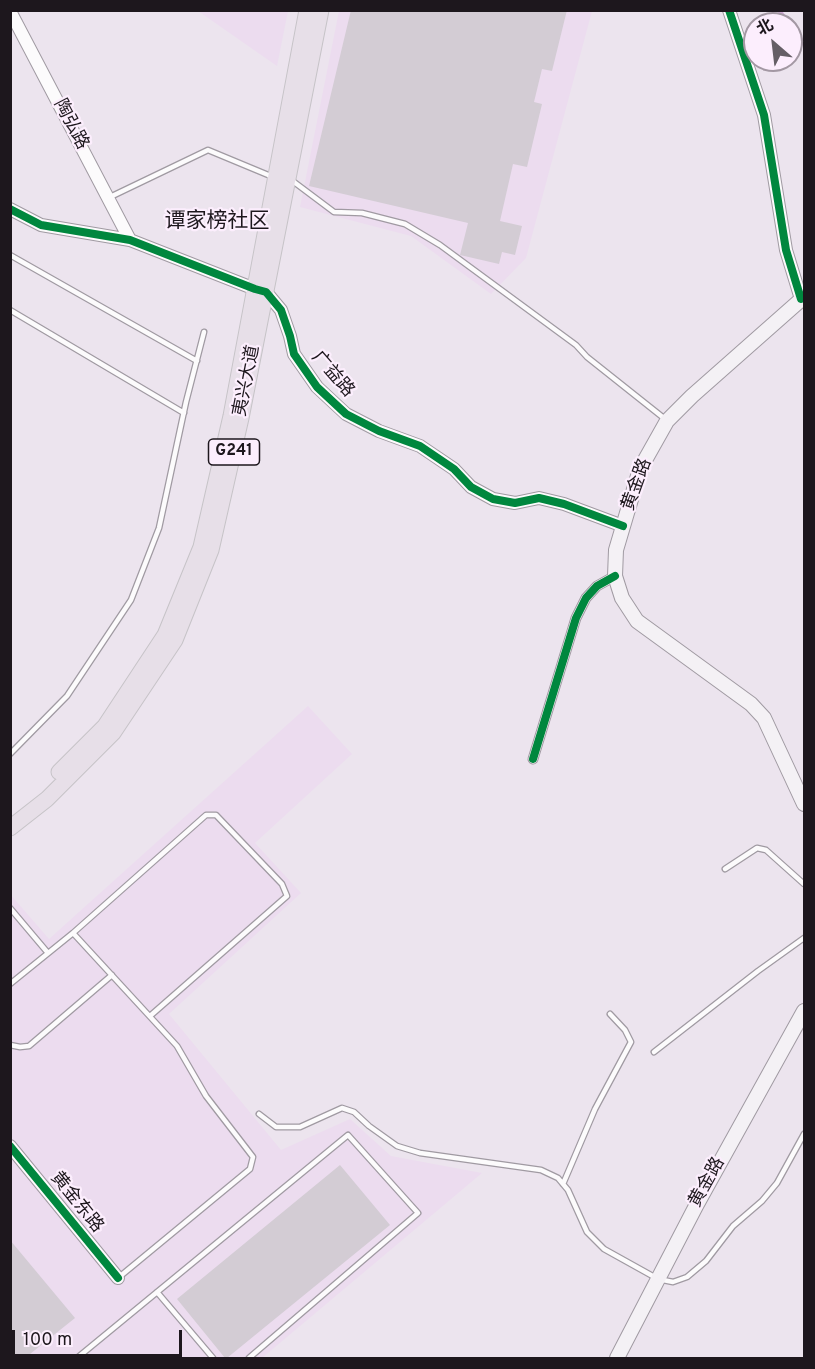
<!DOCTYPE html>
<meta charset="utf-8">
<style>
body{margin:0}
#map{position:relative;width:815px;height:1369px;overflow:hidden;background:#ece4ee;font-family:Overpass,"Noto Sans SC",sans-serif}
canvas{display:block}
.frame{position:absolute;inset:0;border:12px solid #1d171d;pointer-events:none}
.north{position:absolute;left:743px;top:12px;width:60px;height:60px;box-sizing:border-box;background:#fceefd;border:2px solid #a398a3;border-radius:50%;rotate:332deg;font-size:16px;font-weight:700;line-height:24px;text-align:center;color:#1d171d}
.north::after{content:'';display:block;margin:auto;width:21px;height:27px;background:#655f66;clip-path:polygon(50% 0,100% 100%,50% 72%,0 100%)}
.scale{position:absolute;left:12px;top:1330px;width:170px;height:27px;box-sizing:border-box;border:3px solid #1d171d;border-top:0;padding-left:8px;font-size:18px;line-height:21px;white-space:nowrap;color:#1d171d;-webkit-text-stroke:4px #fceefd;paint-order:stroke}
</style>
<div id="map">
<canvas width="815" height="1369"></canvas>
<div class="frame"></div>
<div class="north">北</div>
<div class="scale">100 m</div>
</div>
<script>
const c = document.querySelector('canvas').getContext('2d');
c.lineJoin = 'round';
function fillPath(path, color) { c.fillStyle = color; c.fill(path, 'evenodd'); }
const toPath = rows => new Path2D(rows.map(r => 'M' + r).join(''));
function trace(path, color, width, dash) { c.strokeStyle = color; c.lineWidth = width; c.lineCap = dash ? 'butt' : 'round'; c.setLineDash(dash || []); c.stroke(path); }
function write(font, color, halo, rows, align = 'center') {
  c.font = font + ' Overpass,"Noto Sans SC",sans-serif'; c.lineWidth = 4.5; c.setLineDash([]); c.textBaseline = 'middle'; c.strokeStyle = halo; c.fillStyle = color; for (const [text, x, y, turn = 0] of rows) {
    c.save(); c.translate(x, y); c.rotate((+turn || 0) * Math.PI / 180); c.textAlign = isNaN(turn) ? turn : align; if (halo) c.strokeText(text, 0, 0); c.fillText(text, 0, 0); c.restore();
  }
}
fillPath(toPath([
 [198,11,288,11,277,66],
 [339,11,592,11,526,258,491,294,411,236,300,207],
 [308,706,352,754,255,843,301,893,169,1014,281,1150,350,1119,391,1156,482,1173,262,1358,11,1358,10,894,49,939]
]), '#ecdcef');
trace(toPath([
 [779,10,789,24],
 [791,26,804,44]
]), '#cca5d1', 4);
fillPath(toPath([
 [351,10,567,10,552,71,542,69,534,102,542,104,527,167,513,164,500,221,522,226,515,255,502,252,499,264,460,255,468,223,309,186],
 [340,1165,390,1225,227,1358,225,1358,177,1299],
 [10,1240,75,1318,25,1358,10,1358]
]), '#d3ccd4');
const service = toPath([
 [290,179,334,212,362,213,405,224,440,245,576,345,587,357,665,419],
 [108,198,208,150,273,177],
 [10,255,197,361],
 [10,310,184,413],
 [10,754,67,696,131,600,159,528,186,402,204,332],
 [725,869,757,848,766,850,804,884],
 [10,908,48,953],
 [73,933,177,1046,206,1096,253,1157,250,1169,118,1278],
 [10,984,73,933,206,815,216,815,282,884,287,896,150,1016],
 [10,1045,20,1047,29,1046,112,975],
 [654,1052,758,971,804,938],
 [259,1114,276,1127,300,1127,342,1108,354,1112,369,1126,397,1146,420,1153,541,1170,558,1178,568,1190,587,1232,604,1249,658,1279,673,1282,687,1277,706,1261,733,1226,762,1201,777,1183,804,1134],
 [563,1184,595,1109,631,1042,625,1030,610,1014],
 [157,1292,213,1358],
 [77,1358,348,1135,418,1213,249,1358]
]);
const minor = toPath([
 [533,759,576,618,586,598,597,586,615,576]
]);
const tertiary = toPath([
 [729,10,764,115,786,250,801,299],
 [10,11,130,240],
 [10,209,41,225,130,240,255,289,266,292,281,310,290,336,294,354,317,387,346,414,379,431,420,446,454,469,471,487,493,499,515,503,539,498,564,504,623,526],
 [10,1146,118,1278]
]);
const secondary = toPath([
 [804,297,692,396,667,421,640,469,616,550,615,576,622,598,637,621,751,704,764,718,804,804],
 [617,1358,697,1204,804,1011]
]);
const trunk = toPath([
 [59,772,105,726,165,635,201,547,231,416,307,10],
 [10,828,47,799,113,733,175,640,211,550,241,418,321,10]
]);
trace(service, '#a09aa2', 7);
trace(minor, '#a09aa2', 11);
trace(tertiary, '#a09aa2', 14);
trace(secondary, '#a09aa2', 16);
trace(trunk, '#c6c3c7', 17);
trace(service, '#fcfbfc', 4.5);
trace(minor, '#fcfbfc', 9);
trace(tertiary, '#fcfbfc', 12);
trace(secondary, '#f4f1f5', 14);
trace(trunk, '#e7dfe8', 15);
trace(toPath([
 [729,10,764,115,786,250,801,299],
 [10,209,41,225,130,240,255,289,266,292,281,310,290,336,294,354,317,387,346,414,379,431,420,446,454,469,471,487,493,499,515,503,539,498,564,504,623,526],
 [533,759,576,618,586,598,597,586,615,576],
 [10,1146,118,1278]
]), '#00873e', 8);
for (const [x, y, w] of [
 [234,452,51]
]) { const box = new Path2D(); box.roundRect(x - w / 2, y - 13, w, 26, 4.5); c.fillStyle = '#fceefd'; c.fill(box); trace(box, '#1d171d', 1.5); }
write('bold 16px', '#1d171d', null, [
 ["G241",234,452]
]);
write('18px', '#1d171d', '#fceefd', [
 ["陶弘路",70,125,62],
 ["广益路",332,375,49],
 ["夷兴大道",248,381,-79],
 ["黄金路",638,485,-70],
 ["黄金路",708,1183,-61],
 ["黄金东路",76,1203,51]
]);
write('21px', '#1d171d', '#fceefd', [
 ["谭家榜社区",217,223]
]);
</script>
